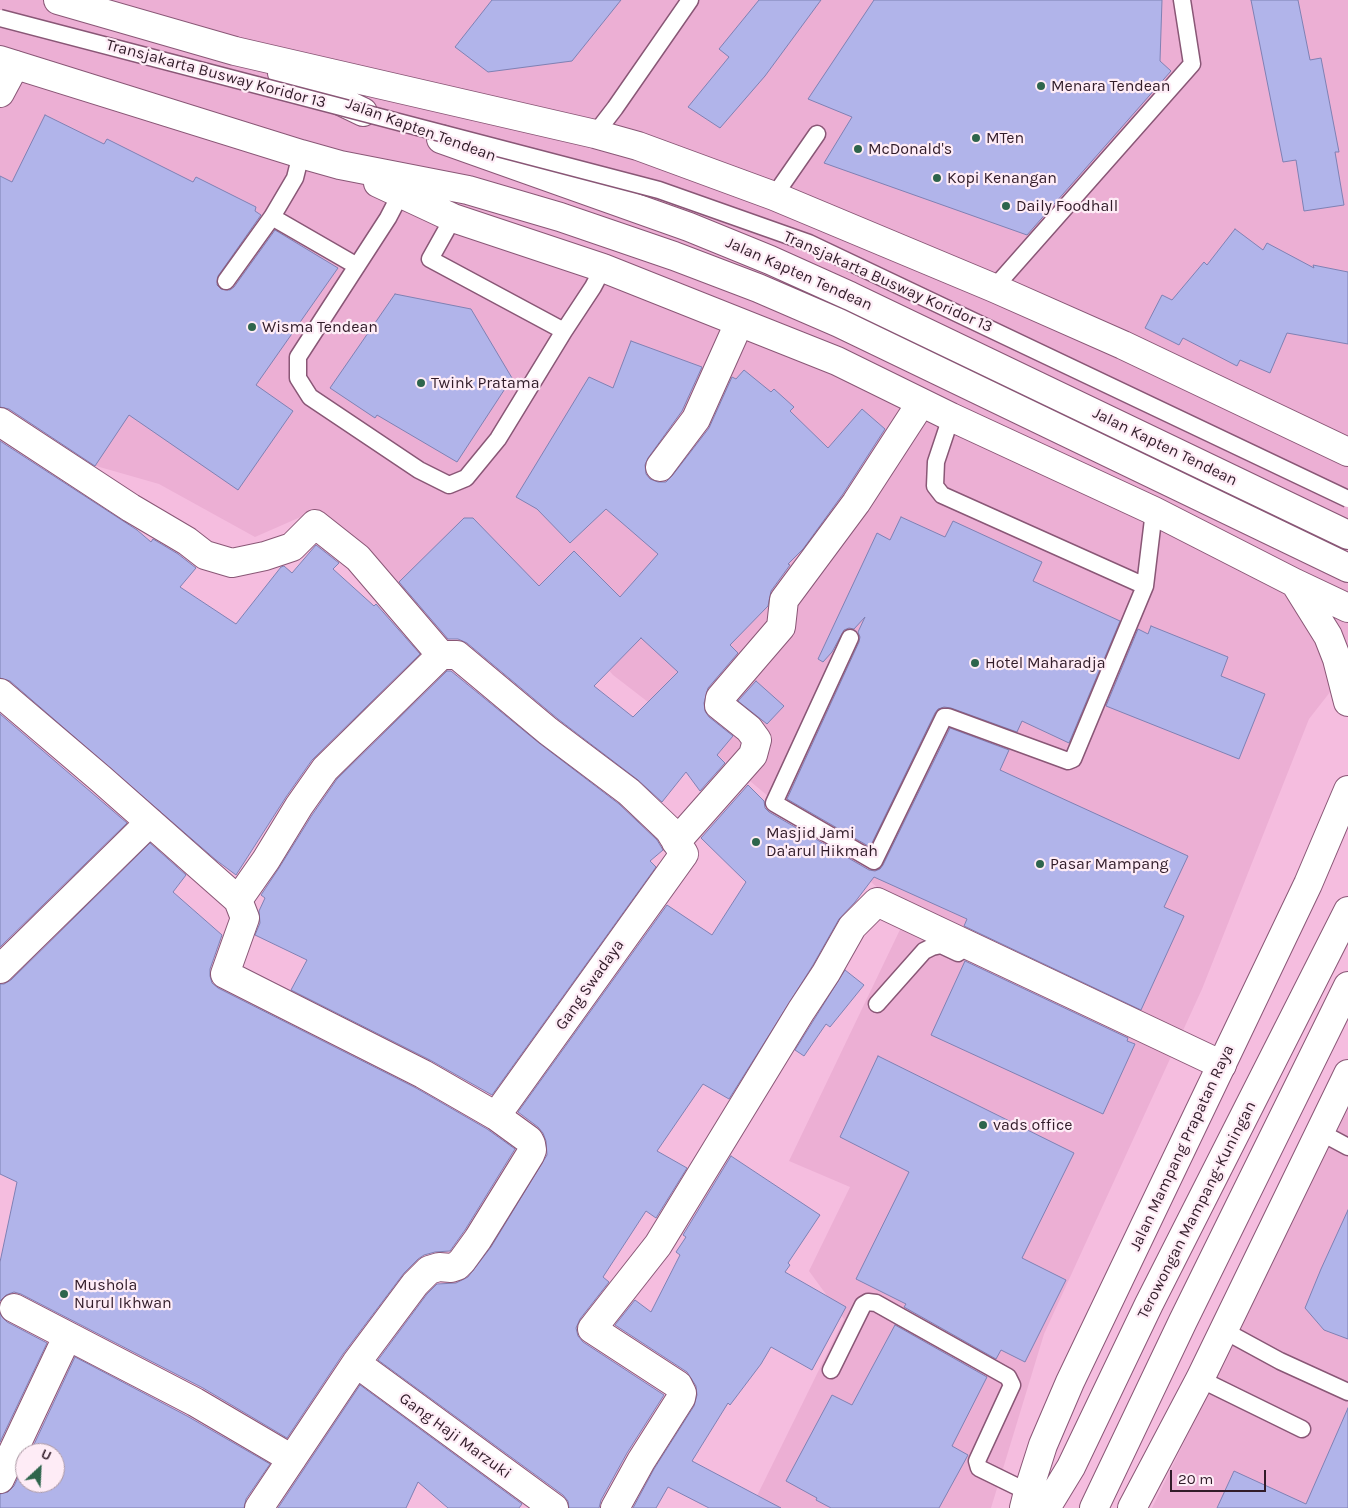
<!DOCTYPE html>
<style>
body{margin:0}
#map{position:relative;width:1348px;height:1508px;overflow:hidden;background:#f5bddf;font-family:Karla,sans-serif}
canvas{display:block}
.north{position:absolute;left:15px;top:1443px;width:50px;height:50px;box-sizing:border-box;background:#feecf6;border:1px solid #ac99a4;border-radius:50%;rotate:25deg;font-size:14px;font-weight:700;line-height:20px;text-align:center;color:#311c29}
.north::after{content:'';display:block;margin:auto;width:18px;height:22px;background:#2e654c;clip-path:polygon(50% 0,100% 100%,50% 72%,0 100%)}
.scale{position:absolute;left:1170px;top:1470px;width:96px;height:22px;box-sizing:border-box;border:2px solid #311c29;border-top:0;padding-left:6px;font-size:15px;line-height:18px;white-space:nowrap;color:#311c29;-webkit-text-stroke:4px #feecf6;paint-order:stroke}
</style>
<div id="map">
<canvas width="1348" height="1508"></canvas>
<div class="north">U</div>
<div class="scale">20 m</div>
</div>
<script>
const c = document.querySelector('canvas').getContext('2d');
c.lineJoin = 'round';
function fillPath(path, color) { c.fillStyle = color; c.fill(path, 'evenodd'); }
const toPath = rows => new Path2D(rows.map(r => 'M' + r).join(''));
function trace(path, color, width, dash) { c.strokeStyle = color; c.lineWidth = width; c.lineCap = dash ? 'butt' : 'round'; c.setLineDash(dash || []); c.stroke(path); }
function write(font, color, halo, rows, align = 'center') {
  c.font = font + ' Karla,sans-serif'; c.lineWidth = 4.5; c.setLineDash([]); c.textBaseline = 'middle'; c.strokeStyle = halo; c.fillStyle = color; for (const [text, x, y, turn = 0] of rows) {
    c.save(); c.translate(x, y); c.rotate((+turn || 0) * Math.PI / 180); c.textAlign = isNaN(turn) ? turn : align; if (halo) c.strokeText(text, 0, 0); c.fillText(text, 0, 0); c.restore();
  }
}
fillPath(toPath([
 [0,0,1348,0,1348,669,1309,719,1202,989,1044,1334,991,1508,751,1508,844,1319,809,1271,850,1187,789,1161,908,913,744,776,613,675,528,579,438,649,312,512,255,537,159,484,89,464,0,421],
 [1348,1103,1348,1508,1152,1508,1332,1139]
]), '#ecafd4');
const building = toPath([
 [492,0,621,0,572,61,488,72,455,47,492,0],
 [759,0,821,0,765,76,720,128,688,107,729,57,719,49,759,0],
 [874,0,1162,0,1160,61,1171,71,1027,235,824,163,852,117,808,99,874,0],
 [1251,0,1298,0,1310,60,1321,58,1339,152,1335,152,1344,205,1304,211,1296,160,1283,162,1251,0],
 [45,115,104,144,107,139,193,182,196,177,256,207,255,211,261,215,218,276,217,285,221,289,230,290,234,287,275,230,338,268,256,385,293,411,238,490,129,415,95,466,9,409,0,407,0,176,12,182,45,115],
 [1235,229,1263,250,1267,243,1314,268,1313,265,1348,272,1348,344,1287,333,1270,373,1240,360,1237,366,1183,338,1179,345,1145,328,1162,295,1172,300,1204,262,1207,265,1235,229],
 [395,294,471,309,512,378,457,462,377,415,375,418,330,388,395,294],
 [631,341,702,367,682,411,648,458,645,465,646,474,650,479,658,482,666,482,672,476,709,428,732,377,736,379,744,370,771,392,774,389,794,407,790,411,828,448,862,409,885,429,843,494,803,549,788,564,790,565,771,591,768,606,730,645,738,653,708,688,704,703,705,711,709,717,733,736,717,755,725,763,700,791,686,772,662,802,638,780,558,719,467,643,458,639,448,639,399,582,464,518,473,518,539,586,574,551,620,597,658,554,606,509,570,543,537,509,516,497,589,377,613,388,631,341],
 [641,638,678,672,633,717,594,686,641,638],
 [0,441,137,530,151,542,153,539,178,554,196,568,180,587,236,624,281,567,284,566,292,573,316,545,339,563,333,569,374,606,376,604,420,654,312,760,286,797,236,875,216,860,10,681,0,678,0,441],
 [901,517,945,537,953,521,1042,562,1033,581,1120,621,1069,743,1022,721,1017,732,951,708,944,707,938,709,935,713,870,847,787,799,859,642,860,637,858,632,865,617,854,629,849,628,844,630,832,652,823,662,818,659,877,533,890,540,901,517],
 [1151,626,1228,657,1221,676,1265,694,1239,759,1106,706,1138,629,1148,634,1151,626],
 [447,671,451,671,539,743,619,804,657,840,663,850,650,861,656,867,492,1095,430,1060,291,990,307,960,255,935,260,923,259,911,265,898,261,895,279,868,312,815,337,779,447,671],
 [756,681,784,706,767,724,738,701,756,681],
 [0,714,127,823,0,947,0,714],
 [950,728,1009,750,1000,770,1188,856,1164,907,1184,916,1141,1010,964,926,967,919,874,877,855,902,839,919,813,965,729,1099,703,1084,657,1151,687,1168,656,1218,646,1211,603,1277,609,1282,580,1319,576,1328,578,1336,583,1342,664,1395,627,1453,601,1500,599,1508,569,1508,568,1501,563,1495,378,1360,427,1294,437,1284,456,1283,468,1277,491,1247,547,1155,546,1141,543,1133,538,1127,518,1112,667,905,712,935,746,882,701,838,748,785,764,801,765,808,769,812,869,870,875,871,880,869,883,865,950,728],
 [150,843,186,875,173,892,222,935,210,969,210,976,212,983,218,988,416,1088,487,1129,515,1149,465,1230,450,1251,435,1252,424,1255,418,1259,404,1273,343,1354,287,1438,203,1388,21,1294,14,1292,6,1295,0,1301,0,1262,17,1182,0,1174,0,984,4,984,11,980,150,843],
 [965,961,1128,1038,1127,1041,1135,1044,1103,1114,931,1035,965,961],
 [845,970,864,985,830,1027,826,1024,804,1056,795,1050,845,970],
 [878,1056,1074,1153,1022,1258,1066,1280,1025,1362,1001,1350,996,1359,904,1307,906,1304,856,1279,909,1172,840,1137,878,1056],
 [731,1156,820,1215,788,1263,790,1265,785,1272,846,1307,812,1370,771,1347,761,1364,730,1405,728,1403,692,1461,781,1508,709,1508,668,1487,656,1508,633,1508,654,1469,694,1406,697,1395,696,1386,687,1372,615,1325,635,1300,651,1312,680,1255,676,1252,686,1237,683,1235,731,1156],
 [1348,1210,1348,1339,1324,1330,1305,1308,1321,1269,1348,1210],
 [0,1314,7,1322,47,1343,0,1442,0,1314],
 [895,1325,987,1377,952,1446,968,1455,939,1508,831,1508,816,1500,817,1498,786,1481,832,1395,852,1405,895,1325],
 [75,1357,187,1416,270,1464,246,1499,244,1508,0,1508,0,1494,8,1492,14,1486,25,1463,25,1483,55,1483,55,1453,30,1453,75,1357],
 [360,1385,522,1504,519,1508,448,1508,418,1482,406,1508,278,1508,360,1385],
 [1348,1408,1348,1508,1217,1508,1234,1471,1306,1504,1348,1408]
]);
fillPath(building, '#b1b4ea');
trace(building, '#7f81b4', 1);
const lane = toPath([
 [595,134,615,108,690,0],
 [401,193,388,218,298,357,298,378,310,397,419,470,449,485,466,478,498,439,564,331,593,287,603,268],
 [774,196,817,134],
 [272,217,357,266],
 [453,218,430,259,564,331],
 [226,281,272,217,295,178,301,154],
 [994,288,1192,64,1182,0],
 [951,417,936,462,935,486,942,495,1145,586],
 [850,638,774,803,874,861,944,717,948,717,1068,761,1073,759,1145,586,1154,511],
 [877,1004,924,951,932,947,941,945,958,953],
 [1320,1132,1348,1147],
 [1223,1330,1280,1361,1348,1392],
 [831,1370,863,1305,868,1302,876,1303,1008,1377,1012,1385,977,1461,979,1468,1028,1492],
 [1200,1379,1302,1429]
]);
const street = toPath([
 [0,93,15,65],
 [0,422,131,508,187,541,205,555,232,563,265,556,292,547,315,524,358,558,441,655,457,655,548,731,629,792,669,830,684,854,496,1116],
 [660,467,696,419,739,323],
 [0,693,101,779,238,900,245,918,225,974,423,1074,496,1116,529,1140,531,1144,532,1150,530,1155,478,1239,462,1261,457,1266,451,1268,439,1267,429,1270,415,1284,356,1363,259,1508],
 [676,842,753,755,757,740,749,729,719,705,720,698,781,627,784,600,856,503,921,403],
 [238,900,266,860,299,806,325,769,441,655],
 [0,969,150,822],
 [14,1308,195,1402,292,1459],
 [356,1363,554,1508],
 [0,1479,67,1337],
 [615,1508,641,1461,681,1398,682,1393,678,1385,592,1329,658,1245,801,1011,826,973,852,927,877,902,1222,1065]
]);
const primary = toPath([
 [58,0,235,51,595,134,638,146,774,196,994,288,1123,345,1348,452],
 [0,60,301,154,340,165,468,190,560,217,674,256,758,288,839,323,1348,568],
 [282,73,363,112],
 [441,139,689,227,770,260,850,296,1348,535],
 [378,183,453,218,603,268,837,361,951,417,1154,511,1295,583,1348,608],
 [1295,583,1328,636,1337,659,1348,702],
 [1024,1508,1028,1492,1043,1445,1070,1382,1308,884,1348,790],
 [1046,1508,1071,1467,1149,1304,1348,911],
 [1094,1508,1183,1321,1348,986],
 [1132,1508,1200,1379,1348,1074]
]);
trace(lane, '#895776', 19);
trace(street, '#895776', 30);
trace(primary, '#895776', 30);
trace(lane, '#fff', 16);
trace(street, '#fff', 28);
trace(primary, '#fff', 28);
const laneBridge = toPath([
 [0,18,659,190,809,243,1348,499]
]);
trace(laneBridge, '#895776', 19, []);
trace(laneBridge, '#fff', 16);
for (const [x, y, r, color] of [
 [1041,86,5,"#2e654c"],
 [976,138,5,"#2e654c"],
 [858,149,5,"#2e654c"],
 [937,178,5,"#2e654c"],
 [1006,206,5,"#2e654c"],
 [252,327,5,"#2e654c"],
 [421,383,5,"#2e654c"],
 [975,663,5,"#2e654c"],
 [756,842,5,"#2e654c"],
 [1040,864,5,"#2e654c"],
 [983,1125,5,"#2e654c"],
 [64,1294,5,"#2e654c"]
]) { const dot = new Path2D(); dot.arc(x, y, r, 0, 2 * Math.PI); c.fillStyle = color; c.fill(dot); trace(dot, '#feecf6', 2); }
write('16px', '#311c29', '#feecf6', [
 ["Transjakarta Busway Koridor 13",216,74,15],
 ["Jalan Kapten Tendean",421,130,20],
 ["Jalan Kapten Tendean",799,274,24],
 ["Transjakarta Busway Koridor 13",888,282,24],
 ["Jalan Kapten Tendean",1165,447,26],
 ["Gang Swadaya",590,985,-55],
 ["Jalan Mampang Prapatan Raya",1182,1148,-65],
 ["Terowongan Mampang-Kuningan",1197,1210,-63],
 ["Gang Haji Marzuki",455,1436,36]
]);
write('16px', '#311c29', '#feecf6', [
 ["Menara Tendean",1051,86],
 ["MTen",986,138],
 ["McDonald's",868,149],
 ["Kopi Kenangan",947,178],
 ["Daily Foodhall",1016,206],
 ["Wisma Tendean",262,327],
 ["Twink Pratama",431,383],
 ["Hotel Maharadja",985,663],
 ["Masjid Jami",766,833],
 ["Da'arul Hikmah",766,851],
 ["Pasar Mampang",1050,864],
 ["vads office",993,1125],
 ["Mushola",74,1285],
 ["Nurul Ikhwan",74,1303]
], 'left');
</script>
